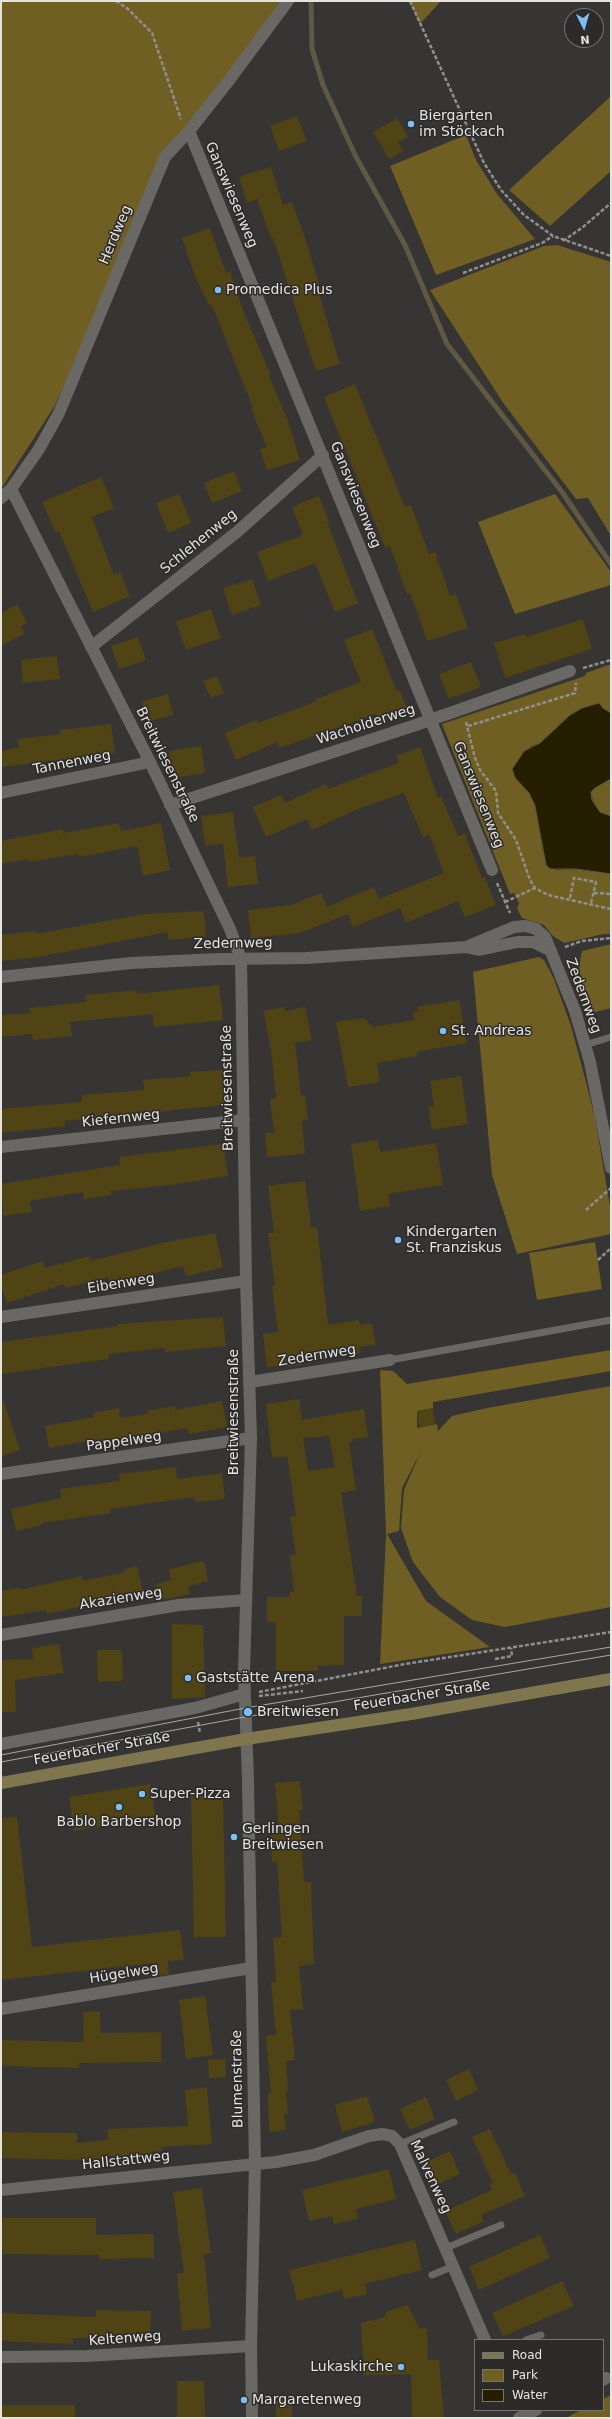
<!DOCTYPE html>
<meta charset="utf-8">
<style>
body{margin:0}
#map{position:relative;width:612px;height:2419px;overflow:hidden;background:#363533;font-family:"DejaVu Sans",sans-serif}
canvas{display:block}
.frame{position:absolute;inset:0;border:2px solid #e3e3e1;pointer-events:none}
.legend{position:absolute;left:474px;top:2339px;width:130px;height:72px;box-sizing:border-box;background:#2c2b29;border:1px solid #757573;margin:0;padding:5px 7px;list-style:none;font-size:12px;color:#e3e3e1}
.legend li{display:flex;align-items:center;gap:8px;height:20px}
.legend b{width:20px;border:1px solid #757573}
.north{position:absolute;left:564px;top:8px;width:40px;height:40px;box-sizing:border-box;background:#2c2b29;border:1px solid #757573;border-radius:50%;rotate:175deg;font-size:11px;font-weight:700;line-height:16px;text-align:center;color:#e3e3e1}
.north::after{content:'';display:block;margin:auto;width:14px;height:18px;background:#7abff8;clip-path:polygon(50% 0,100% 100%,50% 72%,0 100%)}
</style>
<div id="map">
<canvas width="612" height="2419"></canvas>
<div class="frame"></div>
<ul class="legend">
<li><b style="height:5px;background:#80764d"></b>Road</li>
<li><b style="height:11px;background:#6f5f22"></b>Park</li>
<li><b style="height:11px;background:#261e00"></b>Water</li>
</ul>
<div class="north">N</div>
</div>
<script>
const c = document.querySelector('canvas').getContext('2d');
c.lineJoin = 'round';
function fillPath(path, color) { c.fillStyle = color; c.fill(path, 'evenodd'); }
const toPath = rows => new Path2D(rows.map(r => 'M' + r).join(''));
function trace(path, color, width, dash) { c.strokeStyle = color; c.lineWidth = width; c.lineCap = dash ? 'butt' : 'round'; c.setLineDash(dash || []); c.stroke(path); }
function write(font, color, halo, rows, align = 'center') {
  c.font = font + ' "DejaVu Sans",sans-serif'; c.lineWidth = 3; c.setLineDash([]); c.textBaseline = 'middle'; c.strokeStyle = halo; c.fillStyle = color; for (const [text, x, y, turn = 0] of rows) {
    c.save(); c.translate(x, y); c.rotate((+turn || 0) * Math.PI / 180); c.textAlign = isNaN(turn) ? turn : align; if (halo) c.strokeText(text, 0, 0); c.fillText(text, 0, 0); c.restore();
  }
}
fillPath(toPath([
 [1,1,294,1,189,131,165,157,105,301,54,407,1,489],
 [409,1,441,1,420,24],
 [611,96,611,171,550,226,509,190],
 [466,135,476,160,497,194,535,239,436,275,390,166],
 [557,245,611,262,611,536,588,498,576,499,504,404,430,290,544,246],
 [555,494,611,572,611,585,515,614,478,522],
 [611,664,611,713,603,708,599,703,582,708,570,715,540,743,531,746,512,769,515,778,529,793,535,806,543,853,556,870,576,869,611,874,611,934,604,934,564,943,553,936,544,925,522,918,517,909,519,903,514,893,510,894,442,724,585,676,586,673],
 [611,779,611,816,610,816,600,812,595,807,591,792,602,783],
 [611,944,611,1008,588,1014,579,967,582,951],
 [539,957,544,960,554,979,571,1026,586,1082,595,1118,611,1212,611,1234,517,1254,492,1175,473,972],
 [595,1242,602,1289,537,1300,529,1253],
 [611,1350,611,1371,433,1402,433,1408,417,1411,417,1428,437,1424,438,1431,452,1416,487,1408,611,1386,611,1607,505,1627,472,1620,440,1597,413,1562,401,1528,404,1490,421,1451,402,1488,399,1531,387,1534,426,1601,490,1647,380,1664,386,1534,380,1370,393,1371,407,1384],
 [611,2395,611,2418,566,2418,581,2410,603,2410,603,2399]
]), '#6f5f22');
const water = toPath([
 [599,703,603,708,611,713,611,779,595,788,591,792,592,800,600,812,611,816,611,874,576,869,550,869,546,865,535,806,529,793,515,778,512,769,524,751,540,743,570,715,582,708,599,703]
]);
fillPath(water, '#261e00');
trace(water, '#5f5944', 1);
trace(toPath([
 [311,1,312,49,323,85,356,157,405,245,447,344,562,492,611,564]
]), '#5f5944', 5);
fillPath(toPath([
 [297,116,307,141,279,151,270,126],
 [397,118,408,137,398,142,403,151,389,159,373,132],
 [271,167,283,205,292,202,305,238,322,293,319,294,340,364,316,371,273,238,271,238,257,199,247,203,239,177],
 [210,228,226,273,230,271,244,313,271,375,269,376,288,421,300,460,267,470,260,449,267,447,251,409,253,408,212,305,209,305,195,276,182,238],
 [355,384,405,507,411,505,429,554,435,552,450,596,456,594,468,628,427,641,410,593,407,594,390,546,385,547,324,397],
 [234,471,242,491,212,503,204,483],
 [101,477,114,508,92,517,114,575,120,572,130,596,93,612,59,531,56,533,42,502],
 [179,494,191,523,168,533,156,503],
 [319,496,329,521,327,522,358,603,335,612,315,563,268,581,257,552,303,535,292,507],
 [252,579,261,605,232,615,223,588],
 [17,604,27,623,21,626,25,633,1,646,1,613],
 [211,609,221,638,186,650,176,622],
 [583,619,592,649,505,678,494,643,525,634,526,637],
 [372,629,397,692,400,690,408,712,379,722,376,714,280,748,277,742,236,760,225,733,256,720,258,723,317,701,316,699,361,682,344,640],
 [138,637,146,660,119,669,111,646],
 [57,656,60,679,23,683,21,660],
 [471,662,481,687,449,699,439,674],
 [217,676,224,693,211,698,203,681],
 [168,694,173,715,147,722,142,701],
 [111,724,115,753,1,767,1,751,19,747,18,739,61,734,60,730],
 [201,746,205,773,173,778,169,751],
 [420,747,438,798,441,796,458,836,465,834,482,878,485,877,496,905,465,917,458,901,406,923,400,908,353,927,348,914,300,933,251,938,248,910,291,905,321,893,327,907,374,887,379,899,444,873,429,834,423,837,404,793,358,809,312,830,307,819,266,837,253,807,281,795,285,803,326,784,328,789,399,763,396,756],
 [233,812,239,858,255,856,258,884,228,887,223,843,205,846,201,816],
 [119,823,121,831,161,823,170,870,143,876,137,846,79,857,78,854,29,862,28,859,1,864,1,841,63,829,63,833],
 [204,911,206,937,168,940,168,932,39,957,1,961,1,935,36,931,36,934,144,914],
 [219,985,223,1020,154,1027,153,1014,70,1022,72,1036,33,1040,32,1034,1,1037,1,1015,30,1013,29,1008,86,1002,85,995,137,990,137,994],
 [459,1000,467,1043,417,1052,417,1056,377,1063,380,1082,348,1087,336,1022,364,1018,373,1027,414,1020,413,1012,418,1012,417,1007],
 [284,1007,285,1011,305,1007,312,1040,295,1043,301,1096,305,1095,308,1120,302,1121,305,1154,267,1157,265,1133,274,1133,270,1099,276,1098,271,1050,263,1011],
 [222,1070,224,1105,65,1121,65,1126,1,1133,1,1109,82,1102,82,1095,144,1090,143,1080,191,1076,190,1072],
 [461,1076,468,1124,432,1130,428,1107,434,1106,430,1081],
 [378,1140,380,1152,436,1143,443,1185,388,1194,390,1206,360,1211,351,1144],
 [223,1144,228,1176,171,1185,111,1191,112,1195,84,1199,83,1192,30,1201,32,1212,3,1216,1,1184,120,1165,119,1157],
 [305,1181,311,1228,317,1227,328,1325,359,1320,360,1325,372,1323,376,1345,359,1347,360,1353,301,1362,302,1365,267,1367,263,1334,278,1332,272,1286,275,1286,268,1233,274,1233,268,1186],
 [215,1233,223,1267,204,1272,186,1276,183,1266,110,1284,108,1277,65,1288,64,1284,7,1303,1,1287,1,1275,43,1261,45,1268,89,1256,91,1261,162,1243],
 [223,1317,226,1346,165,1352,164,1348,109,1354,109,1359,1,1374,1,1342,118,1326,117,1324],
 [299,1399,302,1420,364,1409,368,1437,353,1439,353,1442,349,1443,356,1490,341,1493,357,1596,362,1596,362,1616,344,1616,344,1665,318,1666,318,1671,276,1671,276,1622,267,1622,267,1597,290,1597,290,1592,294,1592,290,1555,296,1555,290,1517,296,1516,287,1456,272,1458,266,1404],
 [329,1436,335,1467,308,1471,303,1438],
 [222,1401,227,1427,189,1434,187,1428,95,1446,94,1440,49,1448,45,1426,94,1417,93,1413,119,1408,120,1418,148,1414,147,1411,175,1406,175,1410],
 [1,1402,4,1402,20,1450,1,1456],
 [433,1408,435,1424,420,1427,417,1411],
 [176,1467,177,1479,222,1473,225,1499,195,1502,194,1497,110,1509,111,1513,42,1523,42,1525,16,1531,11,1509,61,1498,60,1489,120,1481,119,1474],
 [204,1561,208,1581,188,1586,190,1594,160,1600,156,1584,171,1580,169,1569],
 [137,1566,144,1595,102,1604,101,1602,47,1614,46,1610,1,1617,1,1591,20,1587,20,1590,82,1576,83,1581,125,1572,124,1569],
 [172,1624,203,1625,205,1697,172,1699],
 [59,1644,64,1673,15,1680,16,1712,1,1712,1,1660,33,1659,32,1648],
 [97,1650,122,1650,123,1681,98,1682],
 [300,1781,303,1810,299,1810,304,1882,311,1882,314,1964,299,1966,303,2009,290,2010,295,2060,286,2061,288,2091,286,2091,288,2114,284,2114,286,2130,269,2132,268,2093,271,2093,266,2036,276,2035,271,1982,276,1982,273,1938,282,1937,277,1861,272,1862,271,1831,279,1831,275,1783],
 [150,1784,156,1817,74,1831,69,1797],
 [191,1796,223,1796,226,1937,194,1937],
 [17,1817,32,1947,180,1930,184,1960,168,1961,169,1974,154,1976,152,1963,1,1980,1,1818],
 [205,1996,213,2055,186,2059,179,2000],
 [100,2011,101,2033,161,2032,161,2062,79,2063,79,2068,1,2066,1,2040,84,2042,83,2012],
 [225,2059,226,2077,209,2078,208,2060],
 [469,2069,478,2090,456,2101,446,2080],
 [207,2087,212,2144,162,2147,162,2151,152,2152,152,2156,101,2156,101,2159,85,2160,1,2158,1,2132,77,2133,77,2143,108,2140,108,2129,188,2126,185,2090],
 [367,2096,375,2122,342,2132,335,2105],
 [426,2097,435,2119,410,2130,400,2109],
 [490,2129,511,2174,515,2173,525,2196,481,2215,484,2221,456,2234,445,2211,492,2190,489,2184,493,2183,472,2137],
 [450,2151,460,2174,432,2187,422,2164],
 [389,2169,396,2199,356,2209,358,2219,334,2224,332,2216,309,2221,302,2190],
 [202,2188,211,2253,204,2254,211,2328,182,2331,177,2273,184,2273,173,2192],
 [1,2218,96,2218,96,2235,154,2234,154,2258,99,2259,99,2255,1,2254],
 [540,2235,550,2258,479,2290,469,2267],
 [415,2240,422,2270,365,2284,367,2294,344,2299,342,2290,297,2301,289,2270],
 [562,2281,574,2306,503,2336,492,2313],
 [408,2305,419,2328,427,2329,428,2360,439,2360,444,2418,412,2418,411,2374,364,2375,361,2323,385,2317,386,2312],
 [96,2310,151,2311,150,2339,73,2338,73,2344,1,2341,1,2313,96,2317],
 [177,2381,204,2381,205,2418,177,2418],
 [276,2399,292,2399,292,2418,276,2418],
 [1,2405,75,2405,75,2418,1,2418]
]), '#504414');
trace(toPath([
 [116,1,128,9,152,33,181,119],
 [410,1,484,163,501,190,524,215,553,236,611,256],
 [563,241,583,227,611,203],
 [463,273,542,243,553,236],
 [583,668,611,660],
 [466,722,475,758,480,770,496,791,498,813,516,840,530,880,535,888,548,895,611,909],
 [468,726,575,693,576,683],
 [497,883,510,913],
 [594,893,611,894],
 [570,898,574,878,596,882,591,903],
 [505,902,535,888],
 [565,947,582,941,611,938],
 [586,1210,611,1188],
 [598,1260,611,1248],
 [495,1659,512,1656,511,1648],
 [259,1692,405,1664,611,1632],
 [259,1696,303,1691],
 [198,1722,200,1733]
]), '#91908e', 2.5, [4, 2]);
trace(toPath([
 [585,1045,611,1037],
 [390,1360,611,1320],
 [400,2144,454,2122],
 [446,2248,501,2225],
 [432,2275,454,2266],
 [526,2340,541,2335]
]), '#696865', 7);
trace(toPath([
 [189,131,492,870],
 [11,489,150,762,230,929,241,959,246,1281,251,1438,244,1671,248,1781,255,2163,251,2346,252,2418],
 [1,498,11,489,39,449,59,413,165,157,189,131,230,79,288,1],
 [91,647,237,532,323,455],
 [1,793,150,762],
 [170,805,413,726,570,671],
 [466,947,479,950,517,942,533,942,551,951],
 [1,977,131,963,220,959,307,958,466,947,514,927,526,926,536,929,545,937,575,1011,590,1062,611,1168],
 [1,1147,244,1120],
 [1,1317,246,1281],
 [250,1382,390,1360],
 [1,1474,251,1438],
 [1,1635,179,1605,246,1600],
 [1,1744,195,1708,245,1694],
 [1,2009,251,1968],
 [1,2190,276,2162,314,2155,369,2136,382,2134,392,2136,400,2144,485,2340],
 [1,2357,87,2356,251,2346],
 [603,2380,606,2378],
 [519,2418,536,2410]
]), '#696865', 12);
trace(toPath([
 [1,1783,246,1739,411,1714,611,1679]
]), '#80764d', 12);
trace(toPath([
 [1,1755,245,1708,611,1647],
 [1,1762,245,1717,611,1655]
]), '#a9a8a6', 1);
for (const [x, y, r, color] of [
 [411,124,4,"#7abff8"],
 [218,290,4,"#7abff8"],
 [443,1031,4,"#7abff8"],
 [398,1240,4,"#7abff8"],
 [188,1678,4,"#7abff8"],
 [248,1712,5,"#7abff8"],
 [142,1794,4,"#7abff8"],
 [119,1807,4,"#7abff8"],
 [234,1837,4,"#7abff8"],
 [401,2367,4,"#7abff8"],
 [244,2400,4,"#7abff8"]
]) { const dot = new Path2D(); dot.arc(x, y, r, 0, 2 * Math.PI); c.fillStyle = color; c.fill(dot); trace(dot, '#2c2b29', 1.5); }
write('14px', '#e3e3e1', '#2c2b29', [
 ["Biergarten",419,116],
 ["im Stöckach",419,132],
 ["Promedica Plus",226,290],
 ["St. Andreas",451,1031],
 ["Kindergarten",406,1232],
 ["St. Franziskus",406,1248],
 ["Gaststätte Arena",196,1678],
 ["Breitwiesen",257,1712],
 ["Super-Pizza",150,1794],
 ["Bablo Barbershop",119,1822,"center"],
 ["Gerlingen",242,1829],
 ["Breitwiesen",242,1845],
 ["Lukaskirche",393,2367,"right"],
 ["Margaretenweg",252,2400]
], 'left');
write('14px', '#e3e3e1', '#2c2b29', [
 ["Ganswiesenweg",231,195,67],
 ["Herdweg",116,235,-67],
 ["Ganswiesenweg",355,495,68],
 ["Schlehenweg",199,542,-39],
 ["Wacholderweg",366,725,-18],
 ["Tannenweg",72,763,-11],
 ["Breitwiesenstraße",167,765,64],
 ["Ganswiesenweg",478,795,68],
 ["Zedernweg",233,944,-1],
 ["Zedernweg",583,996,70],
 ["Breitwiesenstraße",228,1088,-91],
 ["Kiefernweg",121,1119,-6],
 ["Eibenweg",121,1284,-9],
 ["Zedernweg",317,1356,-9],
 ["Breitwiesenstraße",234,1412,-90],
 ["Pappelweg",124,1442,-8],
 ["Akazienweg",121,1599,-9],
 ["Feuerbacher Straße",422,1696,-9],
 ["Feuerbacher Straße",102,1749,-10],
 ["Hügelweg",124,1974,-9],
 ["Blumenstraße",238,2079,-91],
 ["Hallstattweg",126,2161,-6],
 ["Malvenweg",430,2177,65],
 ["Keltenweg",125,2339,-4]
]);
</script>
